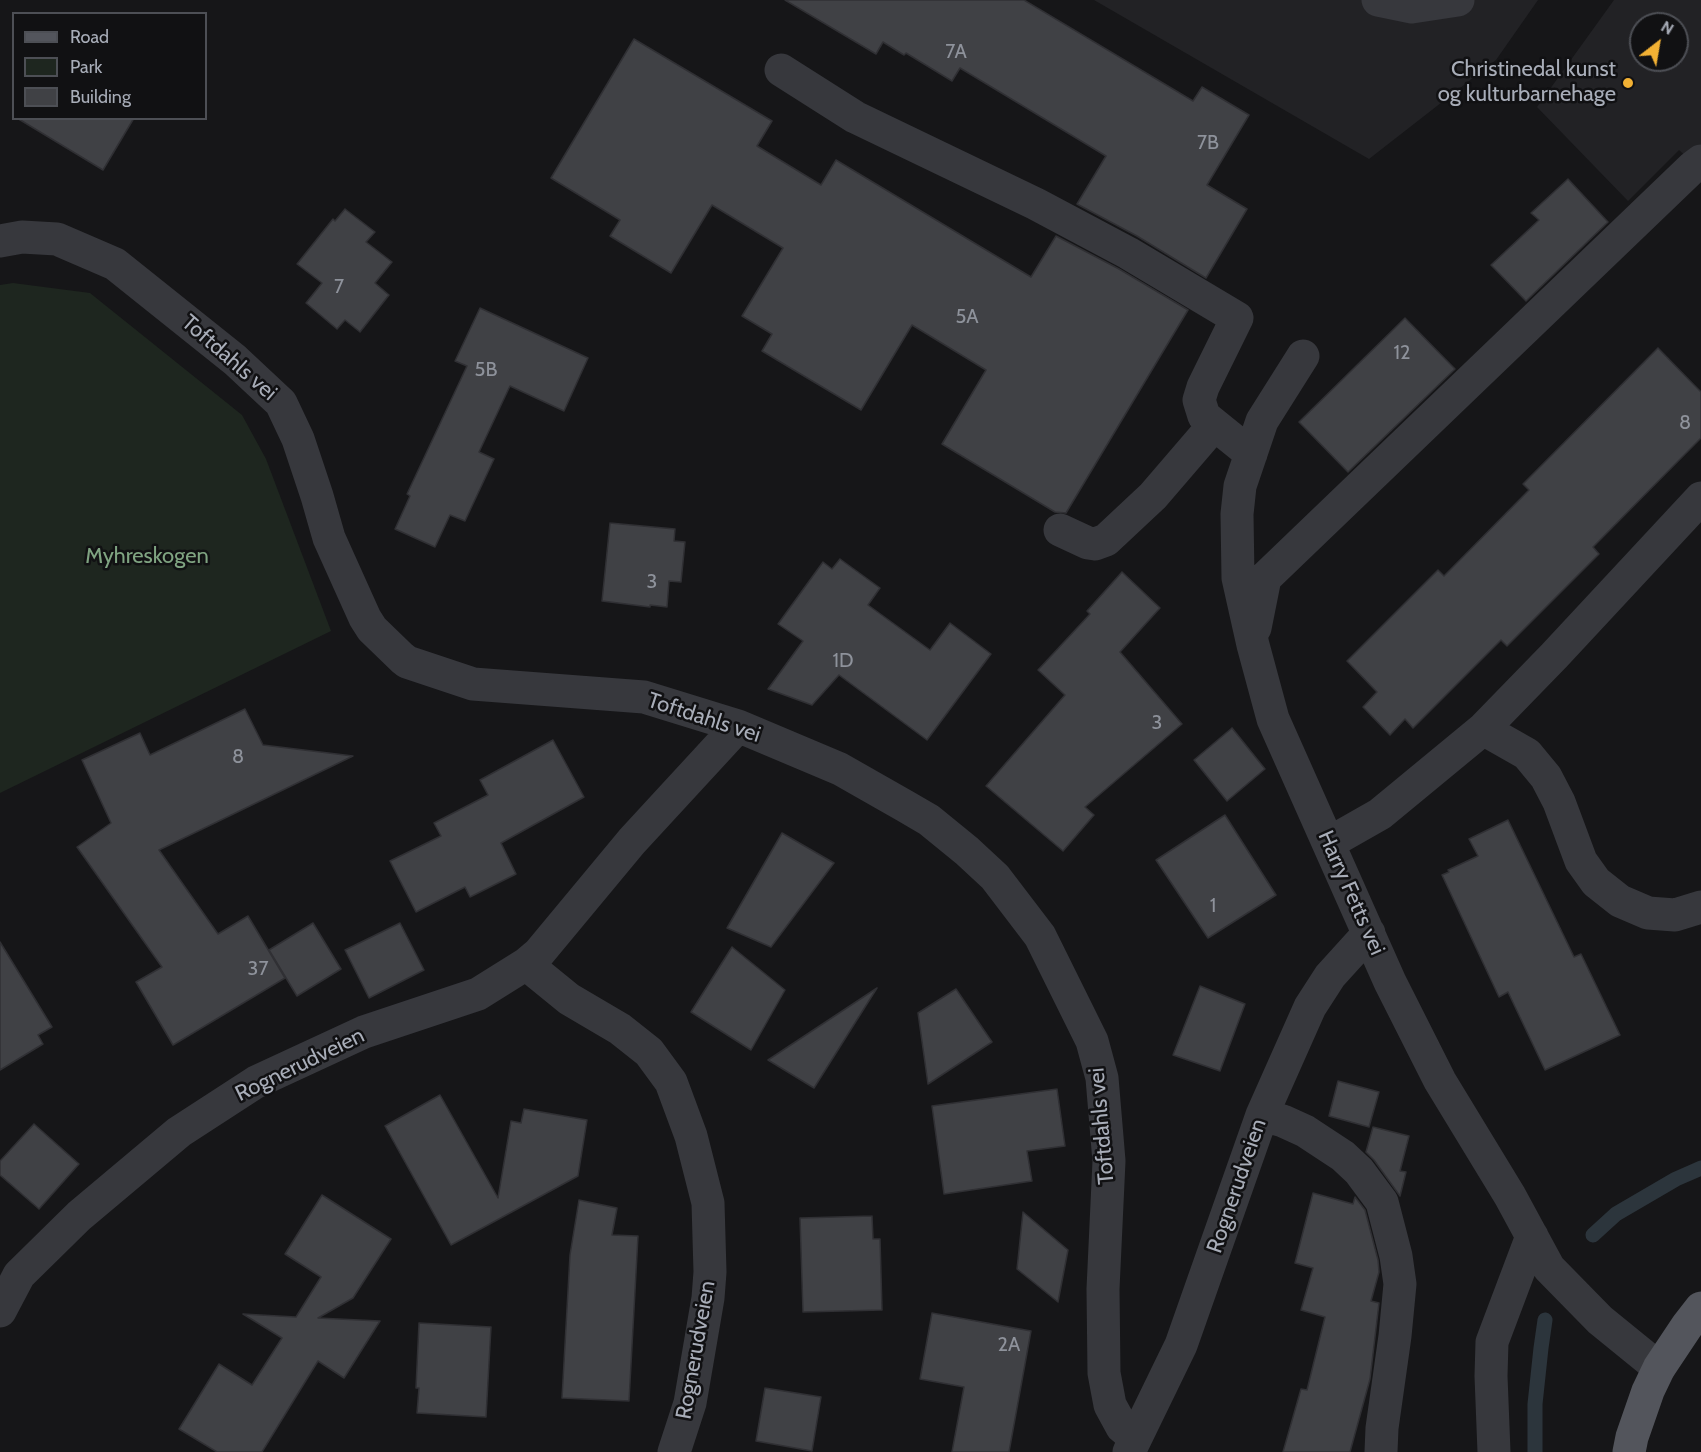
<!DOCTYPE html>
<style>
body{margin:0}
#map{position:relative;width:1701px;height:1452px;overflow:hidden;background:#161618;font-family:Cabin,sans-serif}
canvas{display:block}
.legend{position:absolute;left:12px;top:12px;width:195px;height:108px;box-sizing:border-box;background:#111113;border:2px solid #4d4f55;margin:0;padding:8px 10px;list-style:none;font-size:18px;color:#a8adb8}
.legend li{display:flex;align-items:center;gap:12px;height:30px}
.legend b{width:30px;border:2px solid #4d4f55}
.north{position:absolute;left:1629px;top:12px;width:60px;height:60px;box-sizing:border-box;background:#111113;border:2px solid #4d4f55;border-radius:50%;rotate:31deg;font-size:16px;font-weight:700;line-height:24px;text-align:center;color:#a8adb8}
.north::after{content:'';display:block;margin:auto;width:21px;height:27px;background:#f2b134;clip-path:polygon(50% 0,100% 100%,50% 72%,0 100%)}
</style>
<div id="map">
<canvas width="1701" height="1452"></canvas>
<ul class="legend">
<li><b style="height:8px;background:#53555c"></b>Road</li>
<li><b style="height:16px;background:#1e261f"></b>Park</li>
<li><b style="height:16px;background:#404145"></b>Building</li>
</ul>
<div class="north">N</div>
</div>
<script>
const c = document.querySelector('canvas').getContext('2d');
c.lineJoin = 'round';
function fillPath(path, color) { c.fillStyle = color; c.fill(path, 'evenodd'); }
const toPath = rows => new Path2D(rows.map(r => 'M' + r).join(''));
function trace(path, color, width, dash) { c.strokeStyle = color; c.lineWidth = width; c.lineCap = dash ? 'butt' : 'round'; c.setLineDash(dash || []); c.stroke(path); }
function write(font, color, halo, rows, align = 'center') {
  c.font = font + ' Cabin,sans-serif'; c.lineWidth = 5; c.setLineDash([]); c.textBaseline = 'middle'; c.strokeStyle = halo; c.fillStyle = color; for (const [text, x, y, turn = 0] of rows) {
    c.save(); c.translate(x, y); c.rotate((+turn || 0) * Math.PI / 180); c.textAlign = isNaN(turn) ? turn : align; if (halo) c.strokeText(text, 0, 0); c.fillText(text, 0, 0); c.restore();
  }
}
fillPath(toPath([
 [1094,0,1538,0,1496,60,1369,159],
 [1614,0,1701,0,1701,170,1679,150,1628,201,1537,107],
 [1641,24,1677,24,1677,60,1641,60]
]), '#222225');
fillPath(toPath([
 [13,283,90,293,242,415,266,459,331,631,0,793,0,285]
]), '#1e261f');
trace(toPath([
 [1593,1235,1616,1214,1676,1179,1701,1168],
 [1535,1452,1535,1404,1541,1348,1545,1320]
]), '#2c353c', 15);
const building = toPath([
 [785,0,1024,0,1193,101,1202,87,1249,115,1207,185,1247,209,1206,278,1137,236,1077,204,1106,156,960,68,952,81,906,53,904,55,883,42,876,54,785,0],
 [634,39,772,121,757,146,821,185,836,160,1031,277,1056,236,1119,269,1188,310,1066,513,1055,512,942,444,986,370,912,325,861,410,762,351,772,334,742,316,783,248,712,205,671,273,610,236,620,220,551,178,634,39],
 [17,118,134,118,103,170,17,118],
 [1568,179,1608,222,1526,301,1491,265,1539,220,1531,213,1568,179],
 [345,209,375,232,366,242,392,262,375,283,389,295,360,332,345,320,337,329,306,303,322,283,297,264,333,219,335,221,345,209],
 [480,308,588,358,564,411,510,386,479,452,494,459,465,521,450,515,435,547,395,529,410,496,407,494,467,366,455,361,480,308],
 [1405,318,1455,369,1348,472,1299,422,1405,318],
 [1658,348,1701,392,1701,438,1593,547,1599,554,1507,646,1501,640,1413,728,1405,719,1390,735,1363,707,1377,692,1347,661,1438,570,1444,576,1529,490,1523,484,1658,348],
 [610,523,675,529,674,541,685,542,681,582,669,581,667,607,650,605,650,607,602,601,610,523],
 [840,559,880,588,868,605,930,650,950,623,991,654,927,740,839,675,812,705,768,689,803,641,778,624,823,562,832,569,840,559],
 [1122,572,1160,608,1120,652,1182,724,1085,807,1094,815,1063,851,986,786,1065,695,1038,670,1090,614,1087,611,1122,572],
 [245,709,263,745,353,756,159,850,218,934,248,916,285,978,173,1045,136,982,162,967,77,847,111,823,82,760,140,733,150,755,245,709],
 [1232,728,1265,769,1227,801,1194,760,1232,728],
 [553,740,584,797,501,843,516,874,470,897,465,887,416,912,390,861,441,836,434,823,488,795,480,780,553,740],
 [1225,815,1276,895,1208,938,1156,860,1225,815],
 [1508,820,1574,957,1581,954,1620,1035,1545,1070,1508,992,1499,997,1442,875,1449,872,1448,870,1478,856,1469,839,1508,820],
 [782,833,834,863,771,947,727,928,782,833],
 [313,923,341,969,297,996,269,950,313,923],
 [400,923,424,970,369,998,345,950,400,923],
 [0,942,52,1027,38,1035,43,1044,0,1070,0,942],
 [732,947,785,990,751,1050,691,1012,732,947],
 [1200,986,1245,1004,1220,1071,1173,1055,1200,986],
 [877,988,814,1088,768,1060,877,988],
 [956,989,992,1042,928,1084,918,1013,956,989],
 [1338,1081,1379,1092,1369,1127,1329,1116,1338,1081],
 [1057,1089,1065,1146,1027,1151,1032,1181,944,1194,932,1106,1057,1089],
 [440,1095,498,1198,511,1121,521,1123,524,1109,587,1120,578,1176,451,1245,385,1126,440,1095],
 [34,1124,79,1164,39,1209,0,1175,0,1161,34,1124],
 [1373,1127,1409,1136,1400,1171,1406,1172,1400,1196,1374,1160,1366,1152,1373,1127],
 [1313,1193,1353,1204,1355,1197,1365,1210,1378,1260,1379,1272,1371,1301,1379,1303,1370,1379,1350,1452,1283,1452,1301,1389,1307,1390,1325,1317,1301,1310,1313,1268,1295,1263,1313,1193],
 [322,1195,391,1239,353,1298,318,1318,380,1321,344,1378,318,1361,262,1452,217,1452,179,1429,219,1364,252,1385,282,1338,243,1314,296,1317,321,1277,285,1254,322,1195],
 [579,1200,617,1208,612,1235,638,1236,629,1401,562,1398,570,1255,579,1200],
 [1023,1212,1068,1250,1058,1302,1017,1269,1023,1212],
 [872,1216,873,1239,880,1239,882,1310,803,1312,800,1218,872,1216],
 [932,1313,1031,1331,1009,1452,952,1452,964,1387,920,1379,932,1313],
 [419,1323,491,1327,486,1417,417,1413,419,1388,416,1388,419,1323],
 [765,1388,821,1397,812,1451,756,1441,765,1388]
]);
fillPath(building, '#404145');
trace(building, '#303034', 1.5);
trace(toPath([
 [1378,0,1412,7,1458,0],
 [781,70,855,117,1036,204,1128,253,1237,318,1203,387,1199,400,1204,416,1251,454],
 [0,241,22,237,57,239,115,264,235,360,281,403,298,439,317,496,329,538,365,618,372,629,402,658,407,662,473,684,644,697,738,726,840,769,905,806,929,820,967,851,995,877,1040,936,1092,1041,1102,1078,1109,1161,1103,1289,1104,1373,1110,1405,1122,1427,1135,1438],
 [1303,356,1262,421,1240,486,1237,514,1238,578,1253,645,1273,719,1390,982,1440,1081,1510,1196,1549,1268,1600,1320,1659,1368],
 [1060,530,1088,543,1095,544,1106,540,1153,496,1214,425],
 [1255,628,1265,578,1693,167,1701,161],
 [1483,729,1527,754,1546,777,1559,802,1581,861,1596,882,1620,901,1648,913,1675,915,1701,907],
 [1329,843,1380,814,1483,729,1554,656,1701,498],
 [526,964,539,953,632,841,738,726],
 [1262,1115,1283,1121,1305,1131,1343,1156,1359,1171,1382,1202,1396,1256,1400,1284,1395,1336,1382,1428,1381,1452],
 [0,1311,19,1275,79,1216,179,1132,256,1082,364,1032,478,994,526,964,569,999,620,1029,649,1052,671,1082,691,1136,708,1203,710,1272,708,1298,690,1403,674,1452],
 [1129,1452,1181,1345,1262,1115,1310,1007,1330,976,1369,933],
 [1494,1452,1491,1376,1492,1342,1532,1236]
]), '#37383d', 33);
trace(toPath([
 [1629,1452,1632,1437,1648,1391,1659,1368,1687,1326,1701,1308]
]), '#53555c', 33);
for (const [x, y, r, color] of [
 [1628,83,6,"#f2b134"]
]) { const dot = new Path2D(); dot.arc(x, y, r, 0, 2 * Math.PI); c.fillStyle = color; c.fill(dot); trace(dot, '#111113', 2); }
write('20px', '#8e929b', null, [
 ["7A",956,52],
 ["7B",1208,143],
 ["7",339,287],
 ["5A",967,317],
 ["12",1402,353],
 ["5B",486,370],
 ["8",1685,423],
 ["3",652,582],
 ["1D",843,661],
 ["3",1157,723],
 ["8",238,757],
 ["1",1213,906],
 ["37",258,969],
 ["2A",1009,1345]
]);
write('22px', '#a8adb8', '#111113', [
 ["Christinedal kunst",1616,70],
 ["og kulturbarnehage",1616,95]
], 'right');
write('22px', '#a8adb8', '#111113', [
 ["Toftdahls vei",229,358,41],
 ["Toftdahls vei",704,718,18],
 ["Harry Fetts vei",1351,893,66],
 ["Rognerudveien",300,1065,-26],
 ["Toftdahls vei",1102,1126,-95],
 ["Rognerudveien",1237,1186,-71],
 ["Rognerudveien",696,1350,-80]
]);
write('22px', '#7fa381', '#111113', [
 ["Myhreskogen",147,557]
]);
</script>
